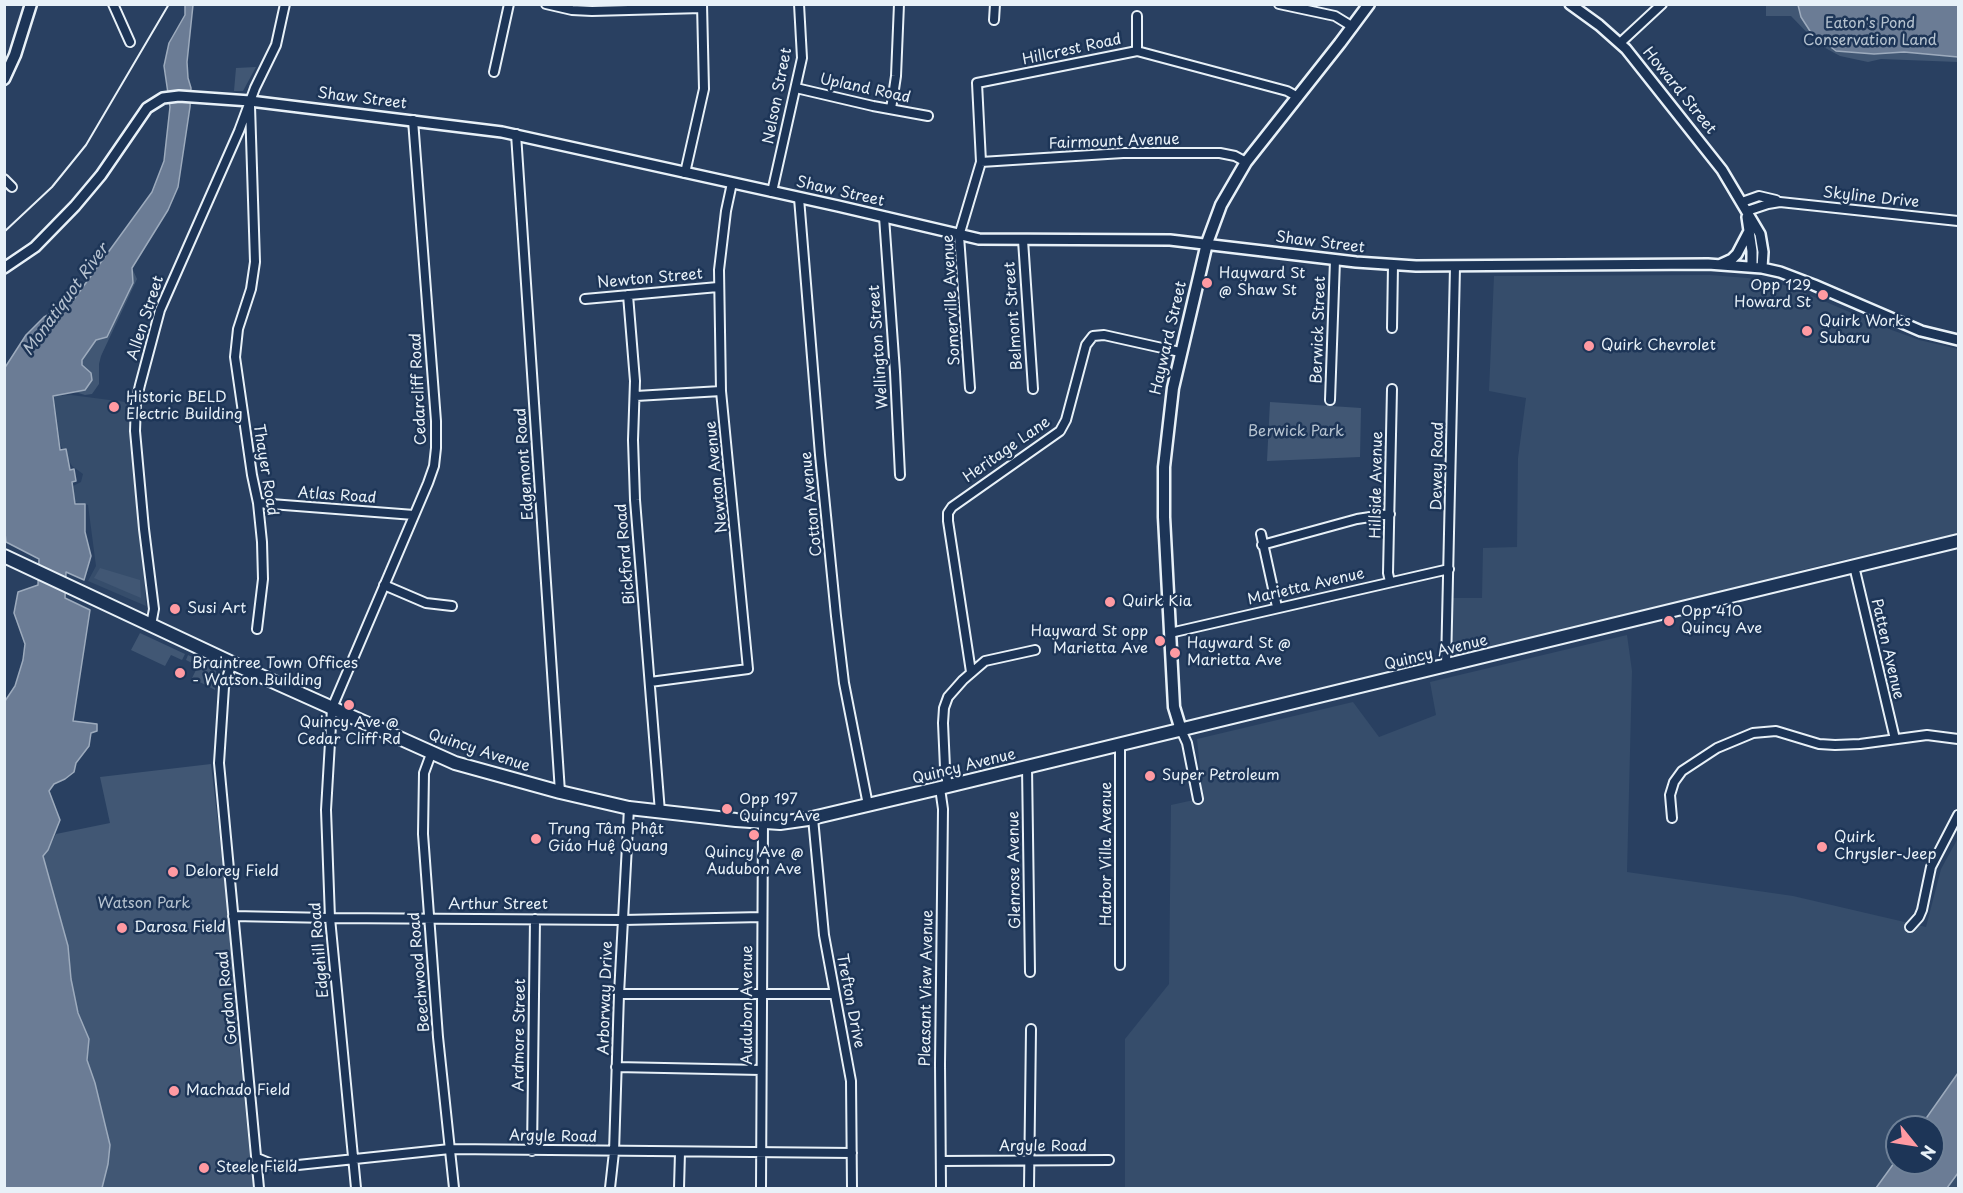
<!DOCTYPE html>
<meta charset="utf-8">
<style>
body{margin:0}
#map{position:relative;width:1963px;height:1193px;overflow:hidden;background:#294061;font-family:"Playpen Sans",sans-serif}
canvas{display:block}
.frame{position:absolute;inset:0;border:6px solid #e8f1f8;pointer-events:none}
.north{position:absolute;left:1885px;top:1115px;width:60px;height:60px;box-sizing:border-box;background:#1d3557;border:2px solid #6e8097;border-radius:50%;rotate:120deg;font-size:16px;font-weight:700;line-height:24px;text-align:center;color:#e8f1f8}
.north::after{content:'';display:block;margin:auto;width:21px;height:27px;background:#ff9aa2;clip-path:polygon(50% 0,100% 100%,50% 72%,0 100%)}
</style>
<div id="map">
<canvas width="1963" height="1193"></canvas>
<div class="frame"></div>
<div class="north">N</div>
</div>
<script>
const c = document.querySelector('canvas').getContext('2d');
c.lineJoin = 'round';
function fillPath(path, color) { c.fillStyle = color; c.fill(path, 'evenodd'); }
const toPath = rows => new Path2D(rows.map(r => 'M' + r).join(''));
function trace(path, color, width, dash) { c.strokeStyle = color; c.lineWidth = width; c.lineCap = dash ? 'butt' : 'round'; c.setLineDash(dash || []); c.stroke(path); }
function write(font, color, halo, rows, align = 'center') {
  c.font = font + ' "Playpen Sans",sans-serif'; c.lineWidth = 5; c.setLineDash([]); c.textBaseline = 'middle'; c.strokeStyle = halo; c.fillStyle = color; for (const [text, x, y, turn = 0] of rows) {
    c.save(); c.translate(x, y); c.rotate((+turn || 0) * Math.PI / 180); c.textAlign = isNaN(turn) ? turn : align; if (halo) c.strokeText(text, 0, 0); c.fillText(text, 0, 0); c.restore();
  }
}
fillPath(toPath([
 [1710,275,1748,278,1789,286,1889,329,1919,340,1958,349,1958,533,1814,567,1543,637,1459,656,1453,652,1452,598,1482,598,1483,548,1517,547,1518,458,1526,398,1489,391,1494,276],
 [71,395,133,403,146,606,88,581,96,566,88,505,74,502,73,486,81,482,83,474,72,466,60,444,54,396],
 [1627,635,1632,671,1627,872,1793,896,1926,927,1941,869,1958,838,1958,1188,1125,1188,1125,1039,1169,984,1171,805,1203,798,1197,739,1353,702,1379,737,1436,715,1430,682],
 [1897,1127,1933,1127,1933,1163,1897,1163]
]), '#364d6b');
fillPath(toPath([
 [1766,5,1958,5,1958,62,1881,59,1868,62,1840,56,1818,44,1791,16,1766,16],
 [256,67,243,91,234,91,236,68],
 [132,268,137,279,101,356,99,364,99,384,92,394,85,395,75,392,85,390,91,373,82,365,81,360,96,340,102,339,133,283],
 [1270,402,1361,408,1360,457,1267,461],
 [100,568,140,580,141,598,94,578],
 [140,633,185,654,182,660,171,655,165,666,131,650],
 [188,655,216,668,215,690,192,678,198,666,186,660],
 [211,764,227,899,234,993,253,1188,102,1188,108,1164,110,1145,95,1083,87,1059,89,1039,78,1013,71,979,68,946,43,856,48,850,56,834,110,823,100,777]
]), '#415774');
const water = toPath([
 [185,5,193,5,187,62,188,78,191,88,190,107,178,187,168,210,132,268,133,283,107,337,96,340,82,360,82,365,91,373,92,380,85,390,53,396,60,450,66,449,70,470,74,469,76,481,72,482,75,504,85,504,85,532,91,556,84,580,66,572,65,598,90,610,73,721,97,724,97,731,91,733,89,746,76,763,74,772,65,779,54,784,49,791,60,820,48,850,43,856,68,946,71,979,78,1013,89,1039,87,1060,95,1083,110,1145,108,1164,102,1188,5,1188,5,701,15,686,23,660,25,644,14,613,18,592,38,585,39,559,6,542,5,533,4,369,26,335,44,317,72,302,152,192,164,161,170,107,164,66,167,52,169,43,185,15,185,5],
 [1798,5,1958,5,1958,57,1904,52,1874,54,1836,51,1810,31,1801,17,1798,5],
 [1958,1073,1958,1173,1947,1188,1876,1188,1897,1159,1897,1163,1933,1163,1933,1127,1920,1127,1958,1073]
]);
fillPath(water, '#6b7c95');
trace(water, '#9dabbd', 1.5);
const minor = toPath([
 [113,4,130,42],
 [546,4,572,10,592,11,702,8],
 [1279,4,1335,16,1353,27],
 [1137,16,1137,51],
 [994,20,995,4],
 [1620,43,1662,4],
 [494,72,509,4],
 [796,88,873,106,928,116],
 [250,106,255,262,251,289,238,329,235,357,252,475,258,503,262,542,263,579,257,629],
 [891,109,896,76,899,4],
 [516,134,560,792],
 [981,162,1123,153,1220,153,1235,156,1246,162],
 [685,173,704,89,702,4],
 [4,179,12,187],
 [772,192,802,58,799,4],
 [799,198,820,455,836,616,844,683,868,805],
 [1742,202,1759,196,1776,200],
 [1747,211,1768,204,1780,202,1958,221],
 [884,217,895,372,900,475],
 [1023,240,1033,389],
 [628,295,635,381,633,440,635,500,660,812],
 [585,299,718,287],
 [1392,328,1393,265],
 [970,388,959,236,981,162,977,83,1137,51,1287,91,1298,97],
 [636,396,721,391],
 [1330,400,1335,260],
 [258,503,414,515],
 [1261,534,1277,607],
 [1262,545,1357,519,1390,514],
 [1854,566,1895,739],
 [1390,582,1388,573,1392,389],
 [384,585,426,603,452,606],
 [151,625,154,609,144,529,135,431,136,402,140,385,160,310,239,131,255,88,276,45,285,4],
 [1170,633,1449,569],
 [232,663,224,687,219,763,259,1188],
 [1446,666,1455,267],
 [971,672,948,521,948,513,952,507,1060,431,1066,420,1086,345,1093,336,1104,335,1180,352],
 [650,682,748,669,721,391,719,270,726,211,732,183],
 [1181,730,1187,743,1198,799],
 [1120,744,1120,965],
 [431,754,424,773,423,834,438,1037,454,1188],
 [1027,767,1030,972],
 [948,786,945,768,943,723,944,708,948,697,963,680,985,661,1035,650],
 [940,788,943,809,940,1064,941,1188],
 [813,818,824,935,851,1081,852,1188],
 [1672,818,1670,795,1674,782,1682,771,1717,748,1753,733,1776,731,1819,744,1835,745,1860,744,1927,735,1958,739],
 [233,916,330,918,623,920,762,917],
 [1910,927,1919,917,1922,910,1931,867,1958,815],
 [619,994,834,994],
 [616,1067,761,1070],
 [532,1151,535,919],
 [257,1158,279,1167,450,1149,852,1153],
 [941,1161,1109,1160],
 [356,1188,330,918,326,810,332,708,428,483,434,466,436,448,436,421,413,120],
 [610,1188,614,1152,619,994,629,808],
 [679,1188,680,1152],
 [761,1188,763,822],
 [1029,1188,1031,1029]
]);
const tertiary = toPath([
 [1570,4,1599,25,1626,49,1722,170,1760,234,1763,252,1762,268],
 [1747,217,1752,251,1752,267],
 [1721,264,1732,259,1737,254,1748,233],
 [4,268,35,247,75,206,101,175,147,108,163,98,179,96,250,101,502,132,838,206,979,239,1170,240,1356,262,1416,266,1708,264,1762,268,1780,272,1814,285,1921,331,1958,340]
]);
const secondary = toPath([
 [4,79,15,55,31,4],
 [1181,730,1174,707,1164,517,1164,467,1173,388,1207,243,1221,205,1246,162,1340,43,1369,4]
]);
const primary = toPath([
 [4,556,232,663,455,763,560,792,629,808,736,820,780,823,808,819,940,788,1958,541]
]);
trace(minor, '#e8f1f8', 12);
trace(tertiary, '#e8f1f8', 14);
trace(secondary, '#e8f1f8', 15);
trace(primary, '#e8f1f8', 16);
trace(minor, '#1d3557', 8);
trace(tertiary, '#1d3557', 9);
trace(secondary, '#1d3557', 10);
trace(primary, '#1d3557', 12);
trace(toPath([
 [4,232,52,187,86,145,169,4]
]), '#e8f1f8', 2);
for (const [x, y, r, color] of [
 [1207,283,6,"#ff9aa2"],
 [1823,295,6,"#ff9aa2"],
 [1807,331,6,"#ff9aa2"],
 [1589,346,6,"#ff9aa2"],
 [114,407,6,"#ff9aa2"],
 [1110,602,6,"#ff9aa2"],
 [175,609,6,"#ff9aa2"],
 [1669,621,6,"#ff9aa2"],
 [1160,641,6,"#ff9aa2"],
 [1175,653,6,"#ff9aa2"],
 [180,673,6,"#ff9aa2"],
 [349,705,6,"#ff9aa2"],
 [1150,776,6,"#ff9aa2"],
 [727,809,6,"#ff9aa2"],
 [754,835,6,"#ff9aa2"],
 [536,839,6,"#ff9aa2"],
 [1822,847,6,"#ff9aa2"],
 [173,872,6,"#ff9aa2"],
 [122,928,6,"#ff9aa2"],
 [174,1091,6,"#ff9aa2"],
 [204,1168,6,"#ff9aa2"]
]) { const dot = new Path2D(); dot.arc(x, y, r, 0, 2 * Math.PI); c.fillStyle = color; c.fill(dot); trace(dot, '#1d3557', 2); }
write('15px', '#b6c3d0', '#1d3557', [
 ["Eaton's Pond",1870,24],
 ["Conservation Land",1870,41],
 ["Berwick Park",1296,432],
 ["Watson Park",144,904]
]);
write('15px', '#e8f1f8', '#1d3557', [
 ["Hillcrest Road",1072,50,-12],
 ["Upland Road",865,89,12],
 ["Howard Street",1679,91,51],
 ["Nelson Street",778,96,-79],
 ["Shaw Street",362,99,7],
 ["Fairmount Avenue",1114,142,-2],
 ["Shaw Street",840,192,13],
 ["Skyline Drive",1871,198,6],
 ["Shaw Street",1320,243,7],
 ["Newton Street",650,279,-5],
 ["Somerville Avenue",952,300,-93],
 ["Belmont Street",1014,316,-94],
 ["Allen Street",146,318,-72],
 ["Berwick Street",1319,330,-88],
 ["Hayward Street",1169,338,-77],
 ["Wellington Street",879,347,-94],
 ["Cedarcliff Road",419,389,-93],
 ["Heritage Lane",1007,450,-35],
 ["Edgemont Road",525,464,-94],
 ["Dewey Road",1438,466,-89],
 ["Thayer Road",265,470,81],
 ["Newton Avenue",717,477,-96],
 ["Hillside Avenue",1377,485,-89],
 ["Atlas Road",337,496,4],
 ["Cotton Avenue",812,504,-96],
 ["Bickford Road",626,554,-95],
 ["Marietta Avenue",1306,587,-13],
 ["Patten Avenue",1887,649,77],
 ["Quincy Avenue",1436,653,-14],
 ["Quincy Avenue",479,751,18],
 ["Quincy Avenue",964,767,-14],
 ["Harbor Villa Avenue",1107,854,-90],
 ["Glenrose Avenue",1015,870,-91],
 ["Arthur Street",498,905],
 ["Edgehill Road",320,950,-95],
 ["Beechwood Road",420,972,-95],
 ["Pleasant View Avenue",927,988,-89],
 ["Gordon Road",228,998,-96],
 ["Arborway Drive",606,998,-88],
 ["Trefton Drive",850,1001,79],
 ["Audubon Avenue",748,1005,-90],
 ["Ardmore Street",520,1035,-89],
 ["Argyle Road",553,1137,1],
 ["Argyle Road",1043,1147]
]);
write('15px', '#e8f1f8', '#1d3557', [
 ["Hayward St",1219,274],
 ["@ Shaw St",1219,291],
 ["Opp 129",1811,286,"right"],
 ["Howard St",1811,303,"right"],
 ["Quirk Works",1819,322],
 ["Subaru",1819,339],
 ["Quirk Chevrolet",1601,346],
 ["Historic BELD",126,398],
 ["Electric Building",126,415],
 ["Quirk Kia",1122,602],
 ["Susi Art",187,609],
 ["Opp 410",1681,612],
 ["Quincy Ave",1681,629],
 ["Hayward St opp",1148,632,"right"],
 ["Marietta Ave",1148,649,"right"],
 ["Hayward St @",1187,644],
 ["Marietta Ave",1187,661],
 ["Braintree Town Offices",192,664],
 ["- Watson Building",192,681],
 ["Quincy Ave @",349,723,"center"],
 ["Cedar Cliff Rd",349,740,"center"],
 ["Super Petroleum",1162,776],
 ["Opp 197",739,800],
 ["Quincy Ave",739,817],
 ["Trung Tâm Phật",548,830],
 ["Giáo Huệ Quang",548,847],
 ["Quirk",1834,838],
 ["Chrysler-Jeep",1834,855],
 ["Quincy Ave @",754,853,"center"],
 ["Audubon Ave",754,870,"center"],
 ["Delorey Field",185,872],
 ["Darosa Field",134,928],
 ["Machado Field",186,1091],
 ["Steele Field",216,1168]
], 'left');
write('italic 16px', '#b6c2d0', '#1d3557', [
 ["Monatiquot River",66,300,-54]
]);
</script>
